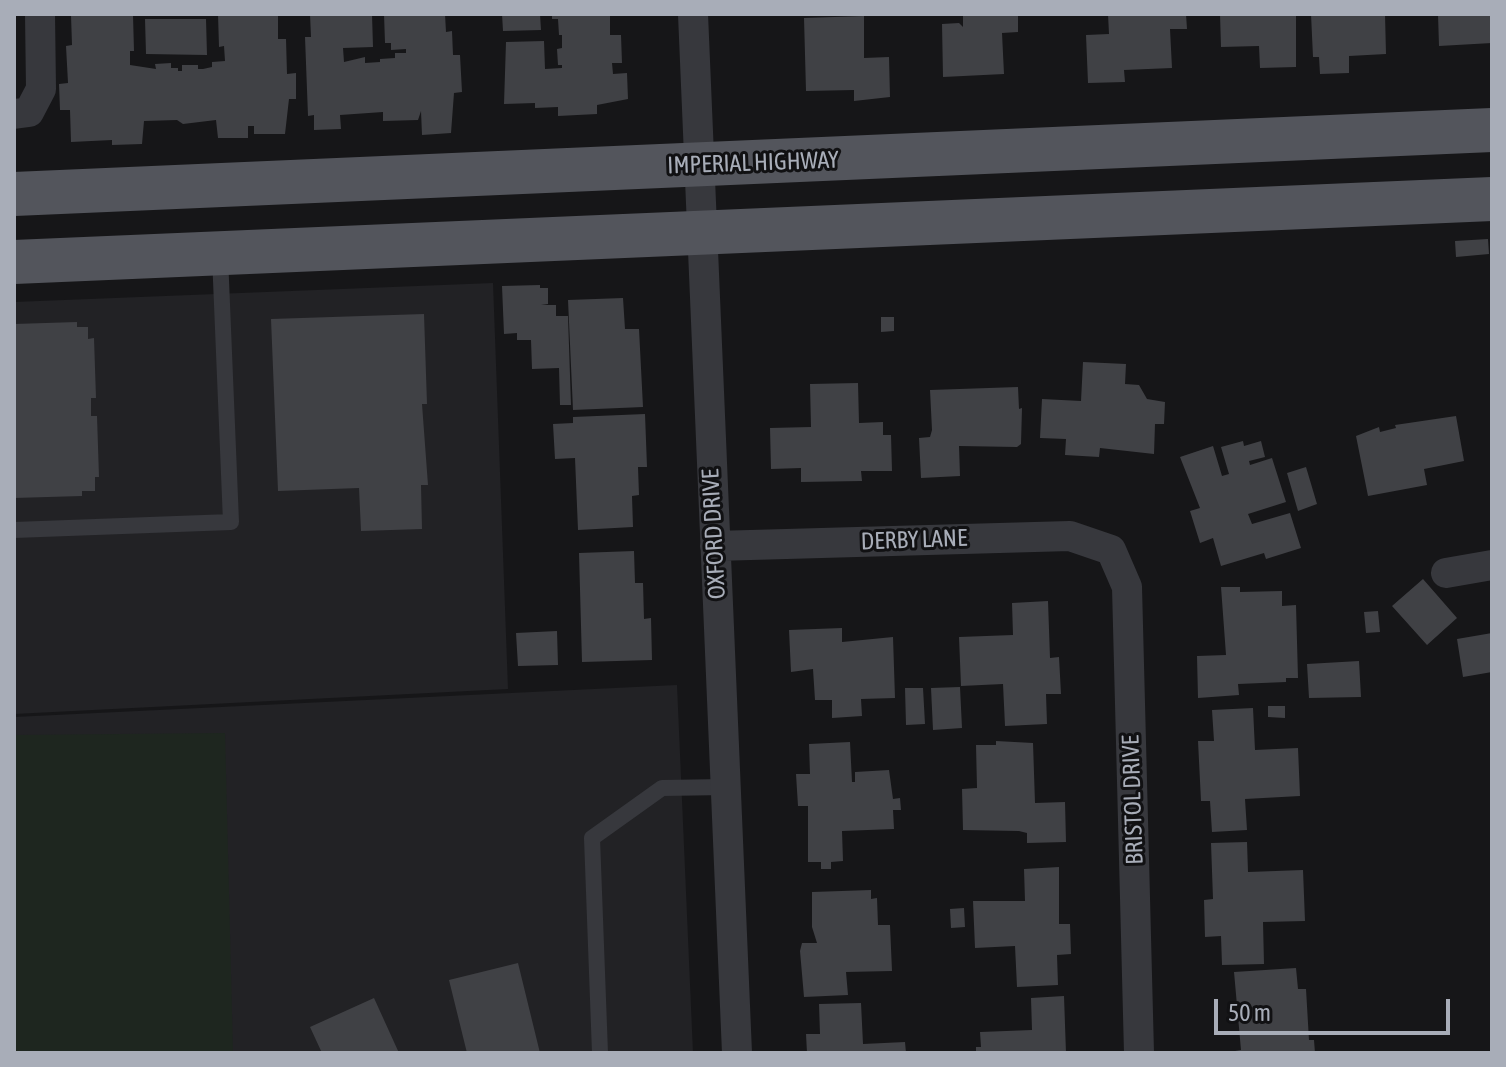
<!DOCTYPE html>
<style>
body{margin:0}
#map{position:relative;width:1506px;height:1067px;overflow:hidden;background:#161618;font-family:"Asap Condensed",sans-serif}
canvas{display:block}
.frame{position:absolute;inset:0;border:16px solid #a8adb8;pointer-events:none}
.scale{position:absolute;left:1214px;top:999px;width:236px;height:36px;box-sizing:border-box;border:4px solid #a8adb8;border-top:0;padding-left:10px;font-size:24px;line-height:28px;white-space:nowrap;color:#a8adb8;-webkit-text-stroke:6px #111113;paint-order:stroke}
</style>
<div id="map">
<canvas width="1506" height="1067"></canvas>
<div class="frame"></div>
<div class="scale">50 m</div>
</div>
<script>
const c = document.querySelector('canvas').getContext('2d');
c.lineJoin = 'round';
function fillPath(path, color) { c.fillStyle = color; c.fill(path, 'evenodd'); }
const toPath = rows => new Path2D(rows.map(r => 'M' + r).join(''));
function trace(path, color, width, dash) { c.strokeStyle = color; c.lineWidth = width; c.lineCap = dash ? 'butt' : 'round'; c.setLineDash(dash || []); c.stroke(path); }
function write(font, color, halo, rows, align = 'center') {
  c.font = font + ' "Asap Condensed",sans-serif'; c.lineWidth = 6; c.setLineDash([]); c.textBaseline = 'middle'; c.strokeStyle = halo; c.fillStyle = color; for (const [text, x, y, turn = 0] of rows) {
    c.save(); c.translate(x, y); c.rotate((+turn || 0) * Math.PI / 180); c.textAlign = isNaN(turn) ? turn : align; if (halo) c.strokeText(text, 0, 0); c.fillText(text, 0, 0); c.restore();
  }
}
fillPath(toPath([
 [493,283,508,689,14,714,14,302],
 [677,685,693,1053,14,1053,14,717]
]), '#222225');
fillPath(toPath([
 [225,733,233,1053,14,1053,14,735]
]), '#1e261f');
fillPath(toPath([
 [103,14,133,15,134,51,130,51,130,65,156,69,155,64,171,63,171,68,178,68,178,71,182,71,182,65,198,65,198,69,203,69,212,67,212,62,225,61,224,46,219,47,218,14,278,14,278,39,286,39,287,74,296,73,296,99,289,99,285,134,254,134,254,126,248,126,248,138,218,138,216,120,183,124,177,120,144,121,142,144,112,145,112,140,71,142,70,110,60,110,59,84,68,83,66,46,72,45,71,15],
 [310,14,372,14,373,47,343,48,344,62,365,57,365,63,380,62,380,59,395,58,395,53,406,53,406,49,391,50,391,43,385,43,384,14,445,14,446,32,452,31,453,55,460,55,462,92,454,93,451,133,422,135,421,111,418,120,383,121,383,112,340,115,341,129,314,130,314,115,308,116,305,37,311,37],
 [502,14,540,14,541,30,503,31],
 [552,14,610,14,610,35,621,35,622,63,612,63,613,74,627,73,628,99,597,105,597,114,558,116,558,107,535,108,535,103,504,104,506,42,544,41,545,69,562,68,562,65,558,65,557,49,562,48,562,35,559,35,558,19,552,19],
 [963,14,1018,14,1018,32,1002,33,1004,74,943,77,942,24,959,23,963,27],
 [1108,14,1186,14,1187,29,1170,29,1172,68,1124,70,1125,82,1088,83,1086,35,1109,34],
 [1220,14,1296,14,1296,67,1260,68,1259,46,1221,47],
 [1311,14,1385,14,1386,54,1349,56,1349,73,1320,74,1319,57,1313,57],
 [1438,14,1492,14,1492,43,1439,46],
 [864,16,864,58,889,57,890,97,854,101,854,90,806,91,804,18],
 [145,19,206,19,207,55,146,54],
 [1488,239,1489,254,1456,257,1455,241],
 [540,285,540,288,548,288,548,304,541,305,556,305,556,316,568,316,571,405,560,405,559,368,532,369,531,340,517,340,517,333,504,334,502,286],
 [623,298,625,329,639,329,643,407,573,410,568,300],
 [424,314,427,404,422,404,428,485,421,485,422,529,361,531,359,488,278,491,271,319],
 [881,317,894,317,894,331,881,332],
 [77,322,77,327,88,327,88,339,94,338,96,398,91,398,91,416,97,416,99,477,95,477,95,491,82,491,82,496,14,498,14,324],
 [1083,362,1126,364,1125,384,1139,385,1147,399,1165,402,1164,424,1155,424,1154,454,1100,448,1099,457,1065,455,1066,439,1040,438,1042,399,1081,401],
 [858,383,859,423,883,422,883,435,891,435,892,471,861,471,862,481,801,482,801,468,771,469,770,428,811,427,810,384],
 [1018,387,1019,409,1022,408,1021,444,1017,447,959,446,960,476,921,478,919,438,930,437,932,430,930,390],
 [645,414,647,467,638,467,639,495,632,496,633,527,578,530,575,458,555,459,553,424,573,423,573,417],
 [1456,416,1464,461,1424,469,1427,485,1368,496,1356,436,1379,427,1380,432,1396,428,1395,425],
 [1243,441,1244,446,1261,441,1265,457,1249,461,1250,465,1272,458,1286,502,1248,514,1252,524,1290,513,1301,548,1266,559,1264,553,1221,566,1213,538,1200,543,1190,511,1200,508,1180,457,1213,446,1222,476,1229,474,1221,447],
 [1306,467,1317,504,1298,511,1287,473],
 [634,551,635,583,643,583,644,619,651,618,652,660,582,662,579,553],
 [1423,579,1457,618,1427,645,1392,606],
 [1221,587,1240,587,1240,592,1282,591,1282,606,1296,605,1298,678,1286,678,1286,682,1238,684,1239,695,1198,698,1197,656,1226,655],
 [1048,601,1050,658,1059,657,1061,694,1046,694,1047,724,1005,726,1003,684,961,686,959,637,1013,635,1012,603],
 [1378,611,1380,632,1366,633,1364,612],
 [842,628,842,642,893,637,895,698,861,699,862,716,832,718,832,700,815,700,813,669,791,672,789,630],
 [557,631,558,665,518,666,516,633],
 [1492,633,1492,672,1463,677,1457,639],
 [1359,661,1361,697,1309,698,1307,664],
 [960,687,962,728,933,730,931,688],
 [905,688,923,688,925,724,906,725],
 [1268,706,1285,706,1285,718,1268,717],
 [1253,708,1255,750,1298,748,1300,796,1245,799,1247,830,1212,832,1210,801,1201,801,1198,741,1214,741,1212,710],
 [996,741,1033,743,1035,803,1065,802,1066,842,1027,843,1027,833,1019,831,963,830,962,789,977,788,976,745,996,745],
 [850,742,852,782,855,782,855,772,889,770,893,799,900,798,901,810,893,810,894,829,842,831,843,861,831,862,831,869,821,869,821,862,808,862,808,806,798,806,796,774,810,774,809,744],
 [1247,842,1248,872,1303,870,1305,921,1263,922,1264,964,1222,965,1221,936,1205,937,1204,900,1213,899,1211,843],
 [1059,867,1059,924,1070,924,1071,954,1057,955,1058,985,1017,987,1015,946,975,948,973,901,1025,901,1024,869],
 [871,890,871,899,877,898,878,925,890,925,892,971,846,972,848,995,804,997,800,951,802,943,817,943,812,927,812,892],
 [964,908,965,927,951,928,950,909],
 [518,963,540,1053,467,1053,449,980],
 [1296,968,1298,989,1306,989,1309,1040,1314,1040,1315,1053,1223,1053,1241,1050,1234,972],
 [1064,996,1066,1053,976,1053,976,1047,981,1047,980,1032,1032,1030,1031,998],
 [374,998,399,1053,322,1053,310,1027],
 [861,1003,863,1044,905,1042,906,1053,807,1053,806,1034,820,1034,819,1004]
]), '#404145');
trace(toPath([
 [14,530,231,522,220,256],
 [600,1053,592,838,662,788,726,787]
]), '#37383d', 16);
trace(toPath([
 [693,14,737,1053],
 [14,114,29,112,41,89,40,14],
 [715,546,1070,536,1111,550,1127,587,1139,1053],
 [1446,573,1492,565]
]), '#37383d', 30);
trace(toPath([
 [14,194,1492,130],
 [14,262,1492,199]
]), '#53555c', 44);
write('24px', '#a8adb8', '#111113', [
 ["IMPERIAL HIGHWAY",753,163,-2],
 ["OXFORD DRIVE",714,534,-93],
 ["DERBY LANE",914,540,-2],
 ["BRISTOL DRIVE",1133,800,-92]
]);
</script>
